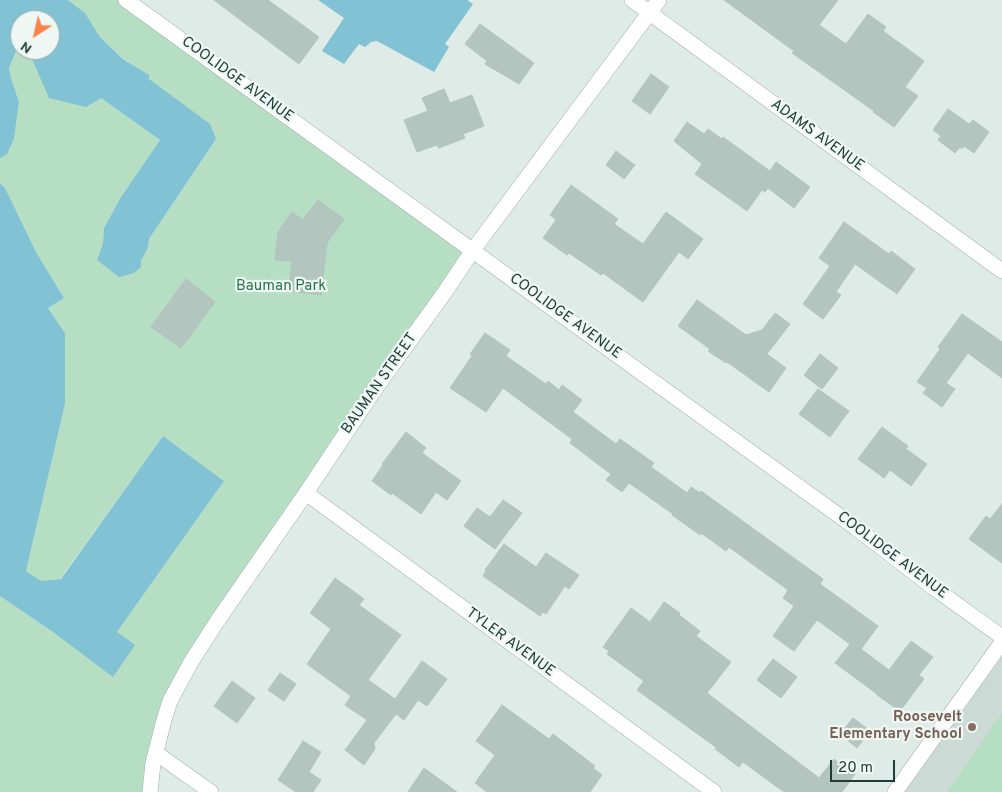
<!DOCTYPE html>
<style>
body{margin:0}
#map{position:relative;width:1002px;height:792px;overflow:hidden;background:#deebe6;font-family:Overpass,sans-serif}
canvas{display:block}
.north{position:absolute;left:10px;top:10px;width:50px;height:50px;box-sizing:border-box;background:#eef7f3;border:1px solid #9baca7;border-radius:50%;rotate:215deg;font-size:14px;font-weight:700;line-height:20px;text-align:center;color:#1e3b35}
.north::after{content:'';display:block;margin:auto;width:18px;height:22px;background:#fb834b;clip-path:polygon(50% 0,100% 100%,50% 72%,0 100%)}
.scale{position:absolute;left:830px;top:760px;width:65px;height:22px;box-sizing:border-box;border:2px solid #1e3b35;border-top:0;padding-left:6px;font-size:15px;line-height:18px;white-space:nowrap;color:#1e3b35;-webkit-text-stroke:4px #eef7f3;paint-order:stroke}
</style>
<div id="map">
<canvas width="1002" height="792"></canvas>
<div class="north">N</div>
<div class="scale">20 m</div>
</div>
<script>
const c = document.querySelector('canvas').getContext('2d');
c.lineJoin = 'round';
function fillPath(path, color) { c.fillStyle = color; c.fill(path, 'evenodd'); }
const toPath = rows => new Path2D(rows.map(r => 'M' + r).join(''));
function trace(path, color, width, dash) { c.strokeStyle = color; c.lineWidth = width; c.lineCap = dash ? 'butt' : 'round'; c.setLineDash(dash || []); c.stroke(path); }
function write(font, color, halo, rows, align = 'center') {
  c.font = font + ' Overpass,sans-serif'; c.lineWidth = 4.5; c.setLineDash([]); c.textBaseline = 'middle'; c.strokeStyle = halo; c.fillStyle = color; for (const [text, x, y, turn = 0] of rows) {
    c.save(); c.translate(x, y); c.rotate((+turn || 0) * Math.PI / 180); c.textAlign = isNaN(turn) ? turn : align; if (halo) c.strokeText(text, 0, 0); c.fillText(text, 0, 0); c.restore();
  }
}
fillPath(toPath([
 [1002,642,1002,792,895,792]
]), '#ccdad5');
fillPath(toPath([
 [68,0,126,0,473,250,170,701,150,792,0,792,0,596,53,632,113,676,117,632,224,481,163,436,60,579,41,581,26,571,65,404,65,333,48,308,64,298,36,252,5,188,0,183,0,158,7,153,14,139,19,102,11,78,9,68,15,51,31,57,50,98,101,98,160,140,121,197,104,228,103,243,97,259,141,261,148,248,149,239,216,139,149,79,148,75,124,59,100,37,85,13],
 [1002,713,1002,792,947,792]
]), '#b5dec3');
fillPath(toPath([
 [0,0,68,0,85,13,100,37,123,59,149,75,149,79,210,124,216,139,149,239,148,248,141,261,141,267,134,273,119,277,97,260,103,243,104,228,121,197,160,140,101,98,86,107,49,98,31,57,16,51,9,68,11,78,19,102,14,139,7,154,0,158],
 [20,20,50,20,50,50,20,50],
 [318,0,467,0,473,4,445,44,449,47,434,72,377,41,371,42,365,47,359,44,344,64,322,51,344,18],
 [0,183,5,188,36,252,64,298,48,308,65,333,65,404,26,571,41,581,61,579,163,436,224,481,117,632,135,645,113,677,53,632,0,596]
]), '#81c2d4');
const building = toPath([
 [214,0,268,0,319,37,299,64,214,0],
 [724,0,838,0,819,25,846,44,868,14,886,27,883,31,924,61,905,87,918,96,894,127,873,112,874,111,792,53,794,51,724,0],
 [480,24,534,63,519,84,485,64,487,61,465,44,480,24],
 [651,74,669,87,650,114,632,101,651,74],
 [444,89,450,103,472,95,484,126,463,134,465,138,439,148,437,145,417,152,404,120,428,111,422,98,444,89],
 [948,109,969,124,973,120,989,132,974,153,964,146,962,149,960,147,955,153,938,140,941,136,933,130,948,109],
 [687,122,704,134,708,129,722,139,723,137,770,171,776,162,810,187,794,208,768,188,765,192,762,190,747,211,695,174,702,164,674,141,687,122],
 [616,151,635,165,624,179,606,165,616,151],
 [571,185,618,219,614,224,643,244,666,212,703,239,688,259,679,252,643,302,603,273,601,275,569,253,567,255,543,238,556,220,550,215,571,185],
 [318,200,344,219,327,243,321,295,289,291,292,261,275,260,278,232,292,212,303,220,318,200],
 [844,222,889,254,891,251,915,269,897,294,855,264,836,292,841,295,823,319,803,304,830,266,819,258,844,222],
 [186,279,215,302,181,348,151,327,186,279],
 [697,300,746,335,762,330,775,313,790,324,767,354,786,368,769,392,727,362,726,363,708,351,710,349,678,326,697,300],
 [962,314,1002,342,1002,378,968,353,946,383,955,389,942,407,923,393,927,388,917,382,940,349,938,347,962,314],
 [485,333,510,350,506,356,546,384,548,381,559,390,562,385,582,400,573,412,616,444,620,439,654,463,651,467,687,493,691,487,700,493,701,491,823,579,820,584,878,626,861,649,889,670,911,641,933,657,919,675,924,679,900,711,877,695,877,694,835,663,850,644,817,620,794,651,773,636,794,606,783,598,788,590,729,547,726,551,701,533,700,535,672,515,673,514,629,483,622,492,606,480,611,474,570,443,572,439,503,388,486,412,450,388,472,356,470,354,485,333],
 [820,354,838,368,822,389,804,375,820,354],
 [818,389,849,411,830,437,799,414,818,389],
 [882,427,908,446,906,449,927,464,911,486,890,470,884,478,858,459,882,427],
 [406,432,426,448,422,453,461,481,447,500,436,492,421,514,392,493,391,495,372,481,383,465,382,464,406,432],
 [503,500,522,513,495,549,464,526,477,508,490,517,503,500],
 [1002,504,1002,563,969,539,986,516,990,519,1002,504],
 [504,544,536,567,546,553,579,575,569,589,565,586,546,614,543,612,540,616,483,576,486,571,485,570,504,544],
 [335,578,364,599,359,605,401,635,368,680,395,699,422,661,447,679,427,706,418,700,404,720,396,714,374,743,375,749,364,765,345,750,367,720,345,705,351,696,307,664,331,629,310,613,335,578],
 [664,602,680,613,679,615,700,631,696,636,731,662,707,693,819,778,834,759,855,774,842,792,785,792,777,787,743,762,739,767,715,749,717,748,637,690,644,681,607,654,609,651,603,647,631,608,650,622,664,602],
 [773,659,797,677,781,698,757,680,773,659],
 [280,673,296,684,284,701,268,690,280,673],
 [232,681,255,698,237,723,214,706,232,681],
 [502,705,549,739,553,734,595,766,593,768,602,775,590,792,487,792,475,783,495,755,476,741,502,705],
 [853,718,870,731,857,748,840,734,853,718],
 [303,741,321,752,309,772,321,780,313,792,296,792,278,780,303,741],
 [424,768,457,792,408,792,424,768]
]);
fillPath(building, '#b3c5bf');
trace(building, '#b0c4bd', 1);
const street = toPath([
 [126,0,856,528,934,588,1002,637],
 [632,0,1002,271],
 [306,493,714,792],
 [156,753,211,792],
 [150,792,153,763,164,720,170,701,191,662,218,620,306,493,375,389,445,292,473,250,659,0],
 [895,792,1002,642]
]);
trace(street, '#a1b3ad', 16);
trace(street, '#fff', 15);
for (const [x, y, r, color] of [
 [972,727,5,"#8d6e63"]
]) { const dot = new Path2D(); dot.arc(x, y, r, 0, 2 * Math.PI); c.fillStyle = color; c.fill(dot); trace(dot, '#eef7f3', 2); }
write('15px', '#1e3b35', '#eef7f3', [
 ["COOLIDGE AVENUE",237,80,36],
 ["ADAMS AVENUE",817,136,36],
 ["COOLIDGE AVENUE",565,317,36],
 ["BAUMAN STREET",380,384,-55],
 ["COOLIDGE AVENUE",892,556,37],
 ["TYLER AVENUE",510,643,36]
]);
write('15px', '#26744a', '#eef7f3', [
 ["Bauman Park",281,287]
]);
write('bold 15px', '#785e54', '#eef7f3', [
 ["Roosevelt",962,718],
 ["Elementary School",962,735]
], 'right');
</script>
